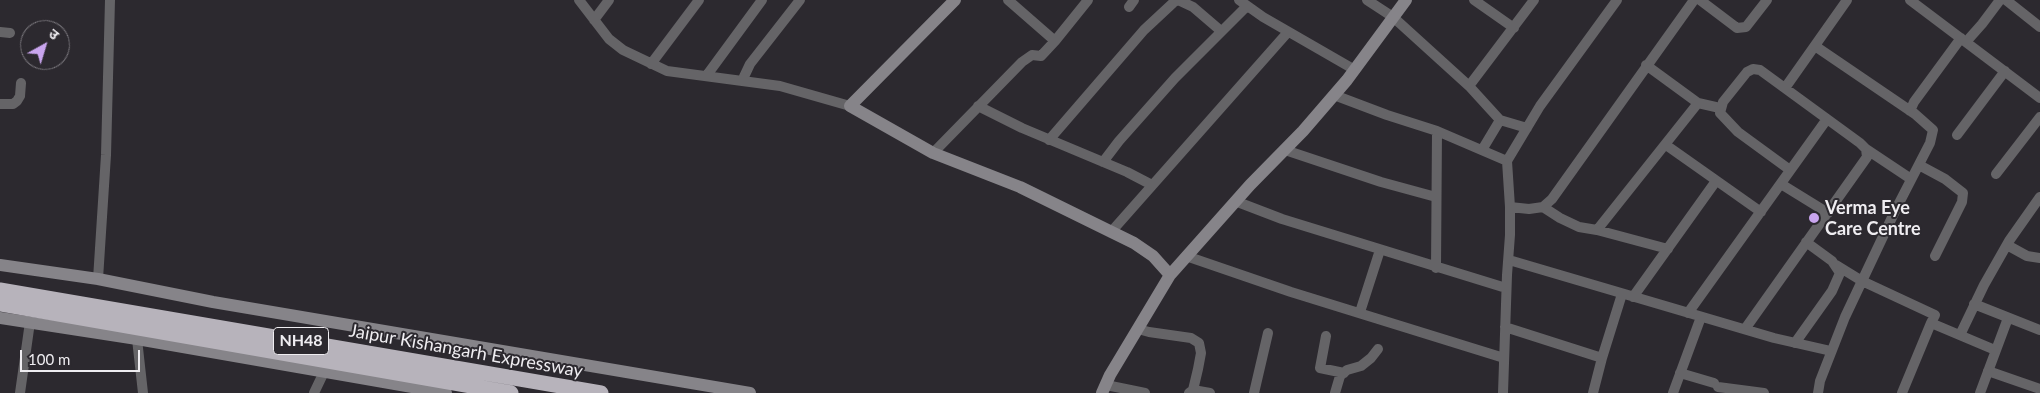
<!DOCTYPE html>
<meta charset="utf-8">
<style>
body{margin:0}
#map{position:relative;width:2040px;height:393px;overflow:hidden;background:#2c292f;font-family:Lato,"Noto Sans Devanagari",sans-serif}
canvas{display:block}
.north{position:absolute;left:20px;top:20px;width:50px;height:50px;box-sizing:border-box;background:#2c292f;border:1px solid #7a777d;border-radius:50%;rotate:39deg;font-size:14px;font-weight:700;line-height:20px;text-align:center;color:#efedf1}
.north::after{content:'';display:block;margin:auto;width:18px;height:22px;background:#c9a5ee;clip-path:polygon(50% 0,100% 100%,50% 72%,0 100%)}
.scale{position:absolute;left:20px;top:350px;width:120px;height:22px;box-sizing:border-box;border:2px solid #efedf1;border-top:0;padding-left:6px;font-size:15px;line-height:18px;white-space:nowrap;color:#efedf1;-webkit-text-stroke:4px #2c292f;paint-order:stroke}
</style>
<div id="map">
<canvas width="2040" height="393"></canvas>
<div class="north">उ</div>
<div class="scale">100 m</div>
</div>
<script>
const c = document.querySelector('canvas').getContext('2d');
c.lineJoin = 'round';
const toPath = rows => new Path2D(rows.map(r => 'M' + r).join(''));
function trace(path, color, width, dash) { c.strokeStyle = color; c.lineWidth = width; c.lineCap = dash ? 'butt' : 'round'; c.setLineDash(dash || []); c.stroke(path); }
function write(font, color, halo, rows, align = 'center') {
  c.font = font + ' Lato,sans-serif'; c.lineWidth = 4; c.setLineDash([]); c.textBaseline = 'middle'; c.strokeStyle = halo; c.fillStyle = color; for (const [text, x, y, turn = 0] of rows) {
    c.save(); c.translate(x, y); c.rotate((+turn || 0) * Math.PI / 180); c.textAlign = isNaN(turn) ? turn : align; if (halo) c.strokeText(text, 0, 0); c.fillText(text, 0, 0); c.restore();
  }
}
trace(toPath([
 [579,0,609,39,623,50,667,71,780,86,850,106],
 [1008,0,1055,41],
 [1239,0,1263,17,1355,70],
 [1367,0,1393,17,1469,86,1500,120,1527,128],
 [1474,0,1514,28],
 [1700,0,1737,28,1746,27,1767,0],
 [1910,0,2040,98],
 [2006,0,2040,27],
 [1129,7,1134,0],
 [594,20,609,0],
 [0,32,10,33],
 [1966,42,1982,24,2000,0],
 [1815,46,1915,114,1933,130,1930,143,1896,209,1845,317,1820,381,1818,393],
 [651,64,699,0],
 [1646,65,1698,103,1720,108],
 [707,75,762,0],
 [742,81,750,64,800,0],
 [1469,86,1534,0],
 [1785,88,1847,0],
 [1334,95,1387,115,1437,131,1507,161],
 [0,104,13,104,17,101,20,96,21,83],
 [978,106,1022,128,1127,172,1152,185],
 [1910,111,1914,102,1961,38],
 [1957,135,2005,71],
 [1049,140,1144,30,1174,2,1178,0,1193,7,1221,31],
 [1666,145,1761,212],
 [1866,149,1911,179],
 [1285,150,1381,182,1436,197],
 [1482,150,1500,120],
 [933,153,1022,62,1032,55,1041,56,1055,41,1088,0],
 [1103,162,1119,141,1175,78,1247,6],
 [1919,165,1945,179,1963,193,1962,202,1935,256],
 [1996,174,2040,117],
 [1781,184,1828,213],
 [1235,201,1282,219,1506,288],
 [1510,207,1529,209,1543,207,1552,199,1694,0],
 [1543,207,1560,218,1579,227,1597,230,1698,103],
 [1597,230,1668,249],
 [1111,232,1288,32],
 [2007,245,2027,256,2040,258],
 [1186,256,1291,292,1504,358],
 [1509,260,1774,338,1831,351],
 [1836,265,1862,281,1935,315,1931,323,1995,350],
 [1436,268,1437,131],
 [98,279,106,155,110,0],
 [1633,297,1716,181],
 [1974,304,2040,330],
 [1360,312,1380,250],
 [1688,313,1827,119],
 [1505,327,1602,358,1593,393],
 [1138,329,1149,332,1191,338,1199,343,1201,353,1198,369,1193,390,1189,393],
 [1745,329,1867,157,1866,149,1860,143,1760,70,1753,69,1747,72,1723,102,1720,113,1738,132,1790,170],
 [1960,335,1984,285,2009,241,2040,197],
 [1326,336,1320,368,1344,373],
 [137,339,143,393],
 [1795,343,1832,291,1840,273,1832,261,1806,242],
 [1602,358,1622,294],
 [1988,371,2040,389],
 [1680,373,1714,383],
 [1106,385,1145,393],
 [1718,387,1764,393],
 [1193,390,1210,393],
 [20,393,30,322],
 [314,393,324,372],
 [1254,393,1268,333],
 [1335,393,1340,376,1347,370,1361,366,1371,358,1378,349],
 [1503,393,1507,275,1510,235,1510,207,1507,161,1540,106,1617,0],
 [1673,393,1701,317],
 [1902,393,1931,323],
 [1980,393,2008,318]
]), '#656467', 10);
trace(toPath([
 [955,0,850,106,933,153,1020,187,1134,243,1153,256,1170,275,1110,375,1102,393],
 [0,265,98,279,213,302,750,393],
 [1170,275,1250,185,1303,131,1347,80,1406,0],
 [0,318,137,339,446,393]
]), '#868489', 12);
trace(toPath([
 [0,290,601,393],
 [0,304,511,393]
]), '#b7b3bb', 15);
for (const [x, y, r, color] of [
 [1814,218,6,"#c9a5ee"]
]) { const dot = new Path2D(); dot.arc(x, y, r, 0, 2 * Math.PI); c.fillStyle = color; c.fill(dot); trace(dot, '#2c292f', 2); }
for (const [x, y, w] of [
 [301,341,55]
]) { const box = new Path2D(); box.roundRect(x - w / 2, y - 13.5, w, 27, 4); c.fillStyle = '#2c292f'; c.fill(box); trace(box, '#efedf1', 1); }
write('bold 16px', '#efedf1', null, [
 ["NH48",301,341]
]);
write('bold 18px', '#efedf1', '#2c292f', [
 ["Verma Eye",1825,208],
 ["Care Centre",1825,229]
], 'left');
write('18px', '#efedf1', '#2c292f', [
 ["Jaipur Kishangarh Expressway",466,351,10]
]);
</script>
